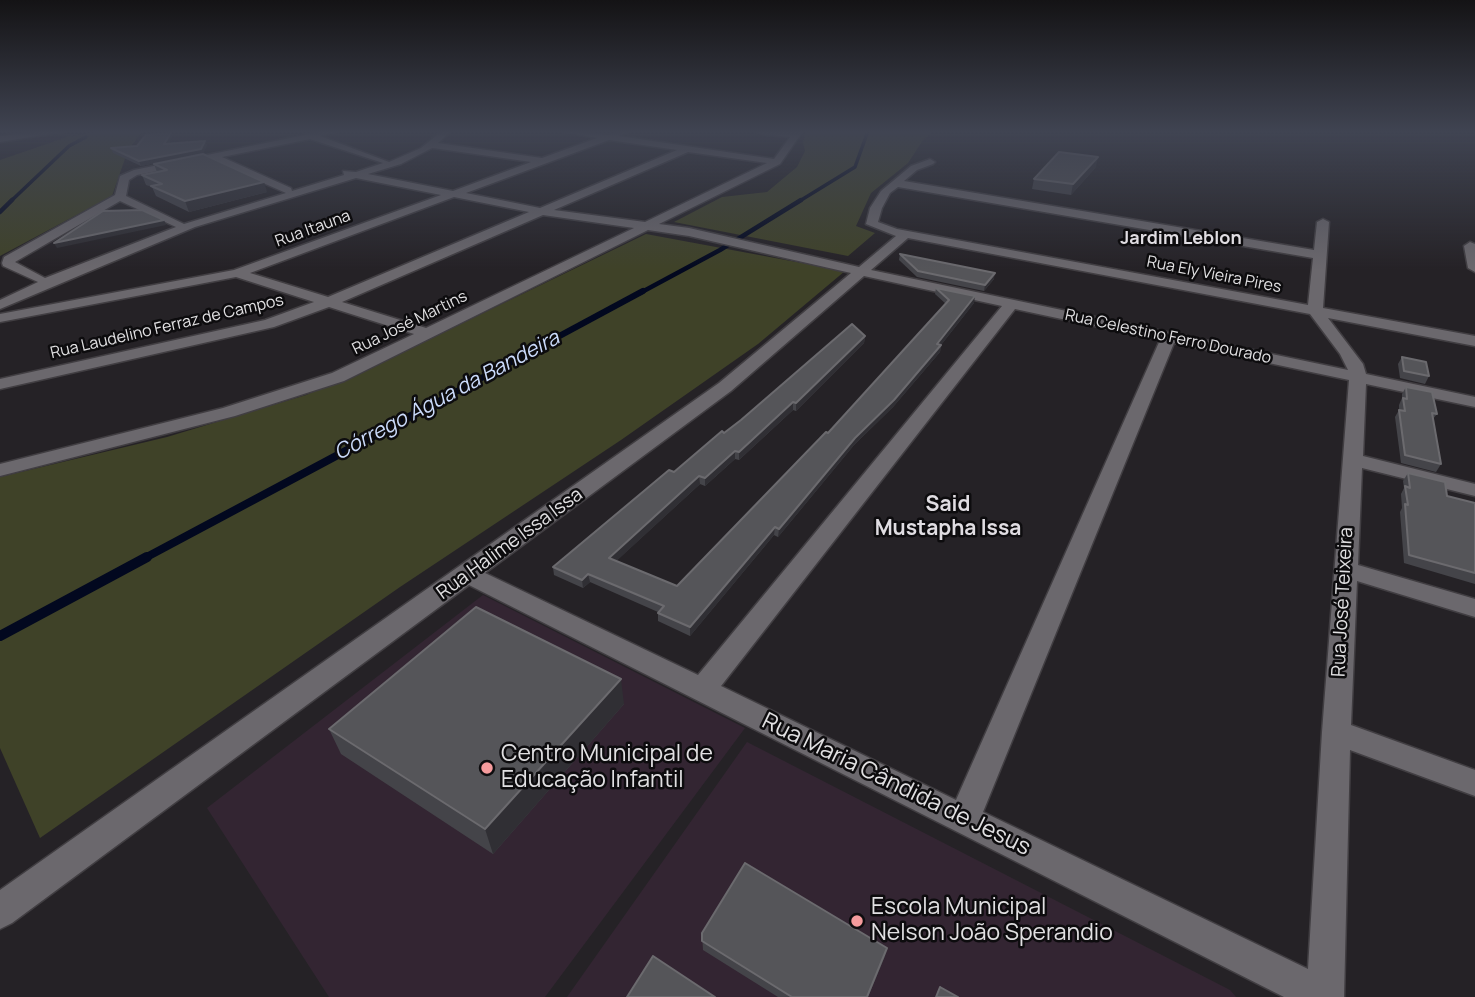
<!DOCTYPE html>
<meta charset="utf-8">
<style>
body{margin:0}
canvas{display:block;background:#252226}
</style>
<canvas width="1475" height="997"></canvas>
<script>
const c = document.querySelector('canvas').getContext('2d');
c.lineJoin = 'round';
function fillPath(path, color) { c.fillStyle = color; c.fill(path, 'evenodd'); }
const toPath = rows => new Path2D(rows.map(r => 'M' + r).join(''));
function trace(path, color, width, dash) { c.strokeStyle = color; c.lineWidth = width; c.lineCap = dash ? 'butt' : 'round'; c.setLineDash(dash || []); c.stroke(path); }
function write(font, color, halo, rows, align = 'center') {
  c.font = font + ' Manrope,sans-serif'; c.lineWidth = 5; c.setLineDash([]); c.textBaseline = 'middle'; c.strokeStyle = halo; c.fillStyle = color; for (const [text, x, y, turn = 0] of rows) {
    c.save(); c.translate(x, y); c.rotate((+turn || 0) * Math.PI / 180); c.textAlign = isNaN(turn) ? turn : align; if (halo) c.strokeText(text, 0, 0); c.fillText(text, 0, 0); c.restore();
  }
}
fillPath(toPath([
 [483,595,745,728,545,997,329,997,207,808],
 [747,742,1230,990,1236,997,567,997]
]), '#332532');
fillPath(toPath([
 [105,131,143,131,128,150,112,196,0,256,0,160,70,136],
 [806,131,934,131,923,140,908,163,871,193,856,226,875,233,848,256,674,222,722,197,767,192,797,167,805,151,803,142],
 [646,234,845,271,758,344,621,440,400,587,40,838,0,748,0,477,167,437,306,395,376,365]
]), '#3f4228');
trace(toPath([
 [10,202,69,146,86,137],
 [798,202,855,167,868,131]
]), '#02081f', 3.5);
trace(toPath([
 [0,212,12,200],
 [640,293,720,250,801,200]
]), '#02081f', 4.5);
trace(toPath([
 [422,410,643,291]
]), '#02081f', 6);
trace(toPath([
 [143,559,426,408]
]), '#02081f', 8);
trace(toPath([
 [0,636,147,557]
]), '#02081f', 10);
const minor = toPath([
 [47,131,68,131,0,142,0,136,47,131],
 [324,131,338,131,320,136,389,162,421,148,442,131,451,131,438,143,542,158,597,138,560,131,608,135,630,131,619,136,774,159,790,137,760,134,756,131,803,131,780,164,659,224,689,228,859,267,896,236,866,224,870,208,881,191,911,166,930,159,935,162,933,164,917,170,904,181,1314,250,1317,222,1323,219,1329,222,1323,308,1475,336,1475,346,1328,318,1363,364,1366,374,1475,397,1475,407,1366,384,1363,456,1475,484,1475,496,1362,468,1358,565,1475,599,1475,617,1357,581,1351,725,1475,770,1475,796,1350,750,1344,997,1284,997,469,585,12,923,0,929,0,890,719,383,851,273,689,236,648,230,344,381,235,416,0,476,0,464,223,408,332,373,414,334,329,307,274,327,0,389,0,379,265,320,314,302,236,277,0,322,0,314,234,270,441,195,356,178,195,227,0,309,0,300,38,282,3,266,2,263,4,257,115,195,120,176,134,170,324,131],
 [310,139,383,163,356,172,343,171,344,175,292,191,291,188,222,157,310,139],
 [609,140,677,150,540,208,466,193,609,140],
 [432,148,433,148,531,162,453,191,368,174,401,164,432,148],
 [688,152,767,163,645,222,554,210,688,152],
 [211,160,286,193,184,224,126,196,129,180,137,175,211,160],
 [898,187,1313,258,1308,305,897,229,878,222,882,208,890,193,898,187],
 [454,197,529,212,328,297,250,273,454,197],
 [120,201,176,227,45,278,15,262,120,201],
 [543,215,634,228,426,328,342,302,543,215],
 [908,238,1310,314,1340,354,1348,370,871,270,908,238],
 [864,276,1002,306,698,675,485,573,731,391,864,276],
 [1015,309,1160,340,956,800,721,686,1015,309],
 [1174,343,1349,380,1322,732,1308,969,983,812,1174,343],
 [1470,242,1475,244,1475,272,1468,268,1464,246,1470,242]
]);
trace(minor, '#413e42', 3);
fillPath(minor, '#6b686d');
fillPath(toPath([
 [171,133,172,137,168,144,207,145,203,153,141,166,113,153,111,148,137,146],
 [154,164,267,192,189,212,156,196,152,187,146,185,142,175,157,172],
 [1096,167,1071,195,1032,189,1034,179],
 [900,254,994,279,984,291,917,277,899,260],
 [936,288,974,303,941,345,940,352,893,407,854,445,778,537,774,535,690,636,658,621,658,612,590,582,583,588,554,575,553,567,724,433,865,336,864,343,796,411,793,410,739,460,735,459,705,486,700,484,616,561,677,586,828,433,946,304,935,294],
 [1402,357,1429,376,1425,384,1400,378,1398,364],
 [1406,387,1437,414,1433,419,1441,464,1436,472,1401,463,1395,417,1399,410,1399,405,1402,398,1402,394],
 [1408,473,1447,496,1475,503,1475,584,1404,563,1400,512,1402,508,1401,494,1404,488,1403,481],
 [624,704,493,854,341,754,329,729],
 [702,933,885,956,868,997,778,997,703,950]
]), '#444449');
fillPath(toPath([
 [171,133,172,137,165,149,164,144],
 [205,141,207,145,203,153,141,166,139,161],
 [1098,157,1096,167,1071,195,1073,184],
 [264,182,267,192,189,212,185,201],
 [164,220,166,225,57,248,54,243],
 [995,273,994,279,984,291,985,285],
 [975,296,974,303,941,345,940,352,893,407,854,445,778,537,779,529,855,438,937,344],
 [865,336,864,343,796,411,796,403],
 [793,402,793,410,739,460,739,452],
 [735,451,735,459,705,486,705,478],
 [699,476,700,484,610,567,609,558],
 [775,527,774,535,690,636,690,627],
 [588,574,590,582,583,588,582,580],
 [621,679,624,704,493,854,485,829],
 [887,948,885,956,868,997,867,997]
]), '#302f34');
const building = toPath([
 [171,133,164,144,205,141,201,149,139,161,111,148,137,146,146,135,171,133],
 [1059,152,1098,157,1073,184,1034,179,1059,152],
 [203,154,264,182,185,201,151,186,162,184,142,175,167,170,154,164,203,154],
 [142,210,164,220,54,243,103,211,142,210],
 [900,254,995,273,985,285,918,271,900,254],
 [936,288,975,296,937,344,941,345,894,400,855,438,779,529,775,527,690,627,658,613,664,606,588,574,582,580,553,567,669,470,674,472,722,431,724,433,741,420,852,324,865,336,796,403,793,402,739,452,735,451,705,478,699,476,609,558,677,586,826,432,828,433,949,300,936,288],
 [1402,357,1426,362,1429,376,1404,371,1402,357],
 [1406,387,1432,392,1437,414,1432,413,1441,464,1405,455,1399,410,1405,411,1403,398,1407,399,1406,387],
 [1408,473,1445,482,1447,496,1475,503,1475,573,1409,555,1405,504,1408,505,1405,486,1410,488,1408,473],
 [476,607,621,679,485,829,329,729,476,607],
 [745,863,887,948,867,997,792,997,702,941,702,933,745,863],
 [653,956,715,997,627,997,653,956],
 [940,987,958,997,936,997,940,987]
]);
fillPath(building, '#555559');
trace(building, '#6b6a6e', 2);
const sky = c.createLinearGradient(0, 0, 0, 270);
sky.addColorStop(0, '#141315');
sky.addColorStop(0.49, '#404452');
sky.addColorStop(1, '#40445200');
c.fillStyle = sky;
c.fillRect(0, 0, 1475, 270);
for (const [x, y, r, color] of [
 [487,768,7,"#f59b9d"],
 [857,921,7,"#f59b9d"]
]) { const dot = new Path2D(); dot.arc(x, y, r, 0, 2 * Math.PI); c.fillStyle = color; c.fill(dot); trace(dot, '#0d0c0e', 2.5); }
write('16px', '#e1e0e2', '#0d0c0e', [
 ["Rua Itauna",313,229,-20],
 ["Rua Ely Vieira Pires",1214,275,11],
 ["Rua José Martins",410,323,-26],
 ["Rua Laudelino Ferraz de Campos",167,327,-13],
 ["Rua Celestino Ferro Dourado",1168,337,12]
]);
write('bold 18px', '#e0dde2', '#0d0c0e', [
 ["Jardim Leblon",1181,239]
]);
write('19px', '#e1e0e2', '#0d0c0e', [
 ["Rua Halime Issa Issa",510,544,-36],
 ["Rua José Teixeira",1343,602,-87]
]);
write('italic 21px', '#cbdbfb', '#0d0c0e', [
 ["Córrego Água da Bandeira",447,396,-28]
]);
write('bold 21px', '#e0dde2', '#0d0c0e', [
 ["Said",948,505],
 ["Mustapha Issa",948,529]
]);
write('23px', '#e1e0e2', '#0d0c0e', [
 ["Centro Municipal de",501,755],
 ["Educação Infantil",501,781],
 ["Escola Municipal",871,908],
 ["Nelson João Sperandio",871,934]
], 'left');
write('23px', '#e1e0e2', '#0d0c0e', [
 ["Rua Maria Cândida de Jesus",896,785,26]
]);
</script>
